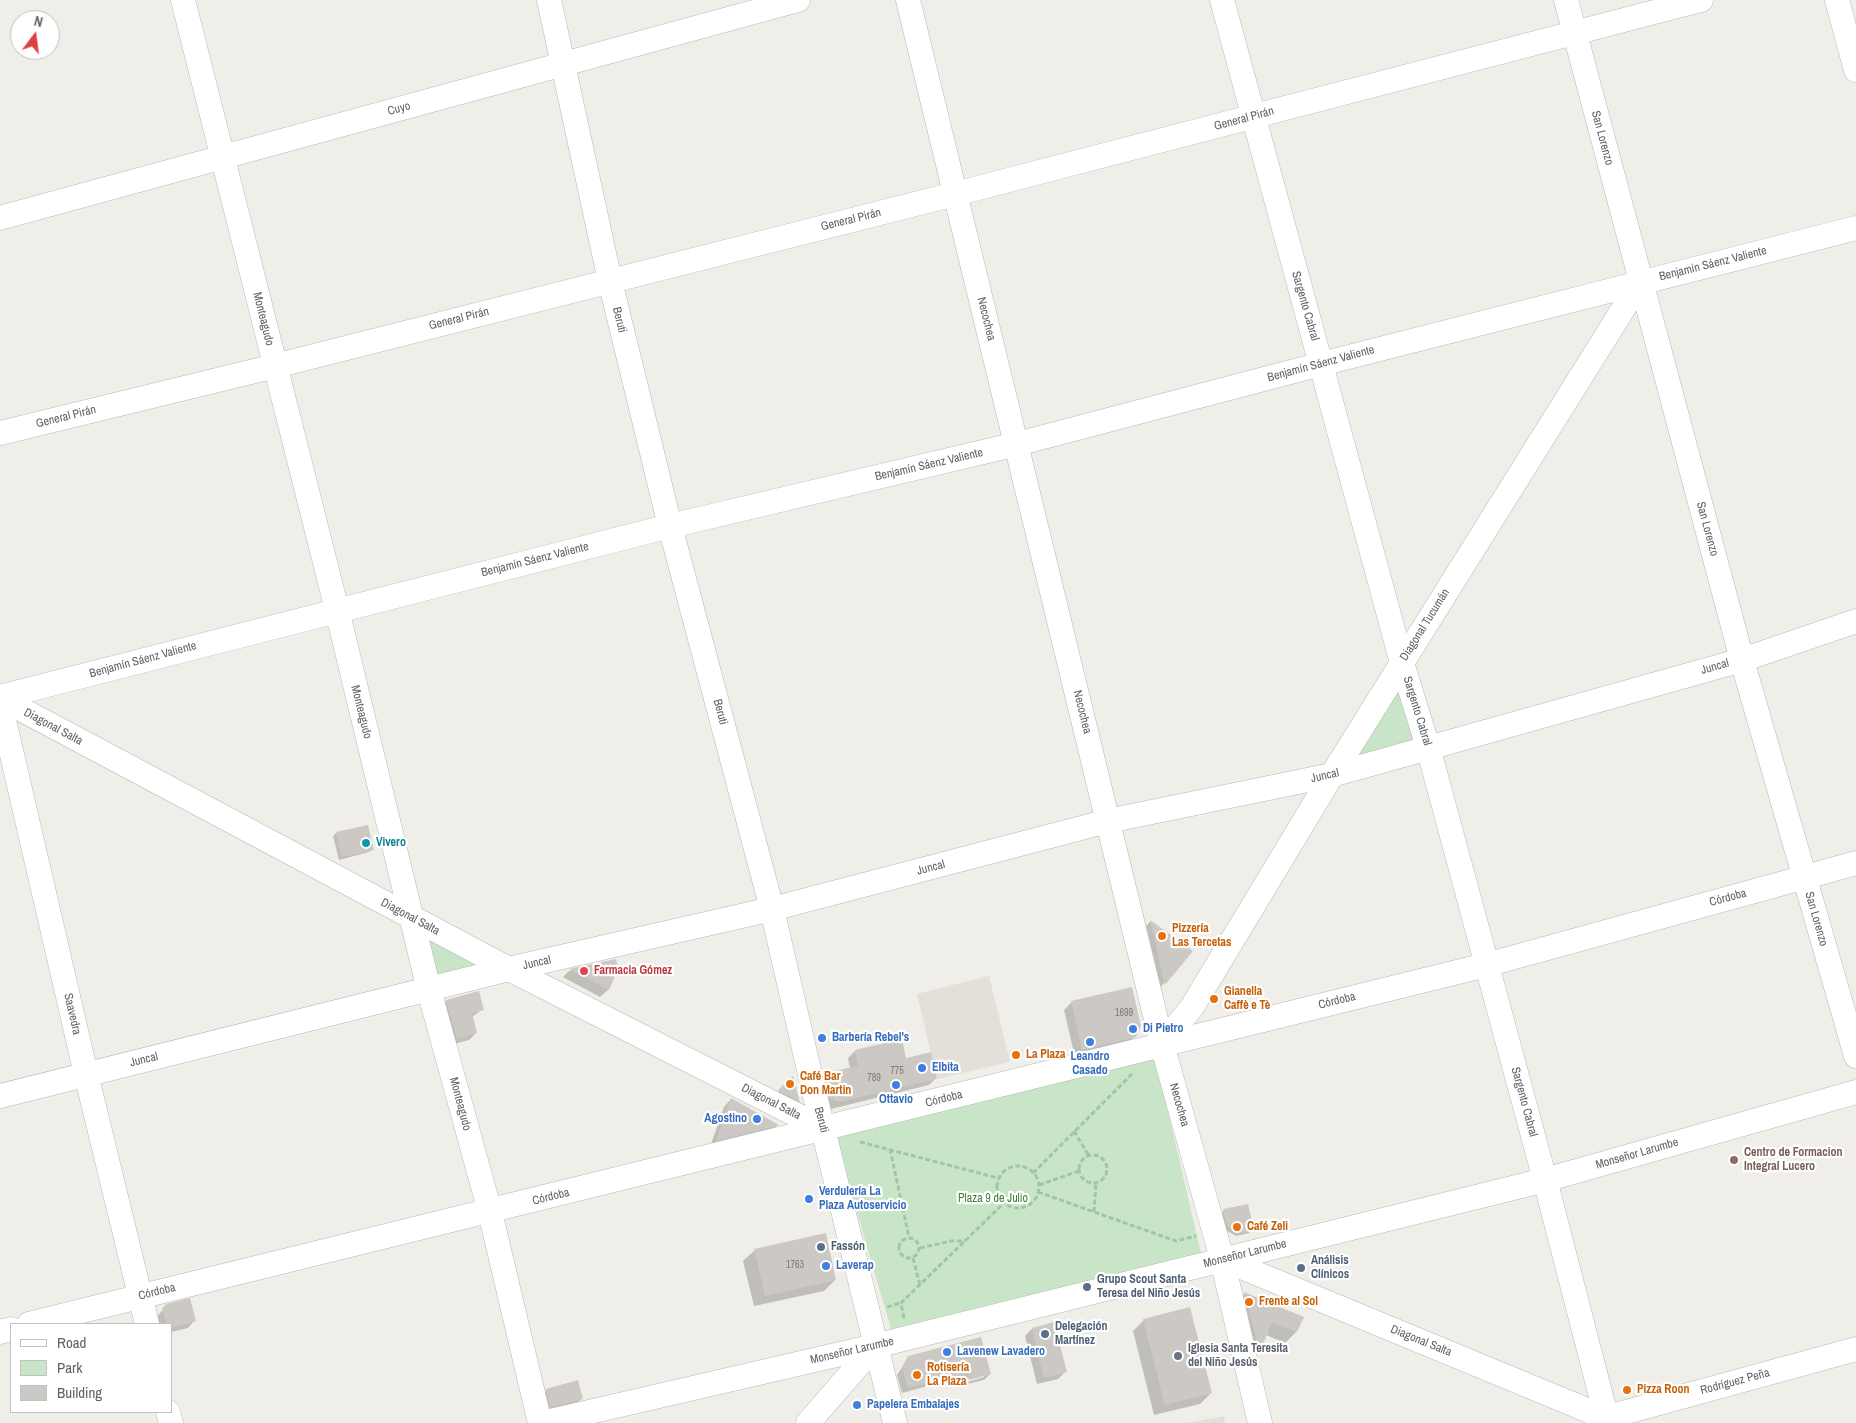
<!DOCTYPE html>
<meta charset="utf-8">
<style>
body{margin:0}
#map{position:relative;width:1856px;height:1423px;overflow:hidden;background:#f0eee8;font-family:"Archivo Narrow",sans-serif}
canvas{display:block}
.legend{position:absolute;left:10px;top:1323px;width:162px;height:90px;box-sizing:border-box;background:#fff;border:1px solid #bfc1c2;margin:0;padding:6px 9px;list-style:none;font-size:15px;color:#5f6367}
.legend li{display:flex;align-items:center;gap:10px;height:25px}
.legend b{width:25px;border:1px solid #bfc1c2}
.north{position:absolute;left:10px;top:10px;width:50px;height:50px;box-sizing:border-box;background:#fff;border:1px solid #bfc1c2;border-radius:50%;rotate:15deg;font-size:14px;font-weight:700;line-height:20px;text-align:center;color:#5f6367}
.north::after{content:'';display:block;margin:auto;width:18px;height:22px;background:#dd4141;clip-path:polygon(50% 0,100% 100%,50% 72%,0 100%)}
</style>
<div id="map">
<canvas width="1856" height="1423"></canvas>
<ul class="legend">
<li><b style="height:6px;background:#fff"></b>Road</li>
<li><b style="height:14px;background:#c9e5c7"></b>Park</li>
<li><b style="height:14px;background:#ccc9c4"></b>Building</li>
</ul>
<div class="north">N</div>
</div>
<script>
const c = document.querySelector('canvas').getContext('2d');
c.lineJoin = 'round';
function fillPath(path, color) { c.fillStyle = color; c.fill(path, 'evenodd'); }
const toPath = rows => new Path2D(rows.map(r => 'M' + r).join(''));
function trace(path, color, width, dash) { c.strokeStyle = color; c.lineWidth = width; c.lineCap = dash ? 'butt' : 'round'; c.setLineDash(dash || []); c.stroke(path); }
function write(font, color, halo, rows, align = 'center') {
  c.font = font + ' "Archivo Narrow",sans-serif'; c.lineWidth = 4.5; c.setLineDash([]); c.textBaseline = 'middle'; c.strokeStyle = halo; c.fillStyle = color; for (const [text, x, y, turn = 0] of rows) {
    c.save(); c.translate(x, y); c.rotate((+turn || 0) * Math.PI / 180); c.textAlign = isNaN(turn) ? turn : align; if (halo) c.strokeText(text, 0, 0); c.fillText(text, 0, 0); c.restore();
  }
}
fillPath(toPath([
 [989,976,1010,1062,937,1079,917,994],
 [1224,1416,1225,1423,1186,1423]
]), '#e3dfd9');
fillPath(toPath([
 [1402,663,1428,747,1332,775],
 [411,918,509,969,429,990],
 [1155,1056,1201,1253,891,1329,834,1134]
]), '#c9e5c7');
fillPath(toPath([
 [336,833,372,849,369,852,339,860,333,836],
 [1150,922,1191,951,1158,990,1143,929],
 [615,960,617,969,608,990,600,997,563,977,569,971],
 [447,1000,483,1009,472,1017,476,1033,469,1040,450,1045,440,1007],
 [1071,1003,1135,1036,1127,1044,1075,1057,1064,1010],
 [901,1040,905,1060,936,1078,929,1085,831,1109,823,1105,818,1081,825,1074,850,1068,848,1058,855,1051],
 [792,1078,799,1101,796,1104,776,1094],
 [731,1099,777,1125,771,1132,710,1147,724,1107],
 [1224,1211,1252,1230,1249,1233,1236,1236,1224,1229,1220,1214],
 [755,1250,835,1280,824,1291,754,1306,743,1261],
 [1244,1294,1302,1318,1296,1332,1285,1343,1266,1335,1259,1351,1249,1361,1233,1305],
 [166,1306,195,1320,188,1328,171,1332,171,1324,158,1324,156,1318],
 [1144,1320,1211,1393,1200,1404,1154,1415,1133,1331],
 [1053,1324,1065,1372,1058,1379,1037,1384,1025,1336,1032,1329],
 [909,1357,990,1374,984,1380,963,1385,961,1377,902,1393,897,1375],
 [984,1375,984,1377,964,1383,963,1380],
 [547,1390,581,1399,567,1414,532,1405]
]), '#0003');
fillPath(toPath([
 [368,825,374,850,342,857,336,832],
 [1150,920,1193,951,1165,985],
 [616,959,618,969,609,990,569,969],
 [1132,987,1141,1026,1136,1037,1082,1050,1071,1001],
 [479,991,484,1010,472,1013,477,1033,457,1039,446,1000],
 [902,1039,906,1058,931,1052,937,1079,839,1102,830,1098,824,1073,858,1066,855,1050],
 [793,1076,800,1102,778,1090],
 [731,1098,779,1125,716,1141],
 [1248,1204,1254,1230,1240,1233,1227,1226,1223,1209],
 [826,1233,836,1280,765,1296,754,1249],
 [1244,1292,1304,1317,1297,1332,1272,1322,1260,1352],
 [190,1298,196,1321,171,1328,171,1324,167,1324,162,1309,166,1304],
 [1190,1307,1212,1393,1165,1405,1143,1319],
 [1054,1322,1067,1372,1044,1378,1032,1328],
 [981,1337,991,1374,970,1380,967,1372,908,1388,902,1367,908,1356],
 [578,1380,583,1399,550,1407,546,1389]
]), '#ccc9c4');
const minor = toPath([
 [183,0,337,610,429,990,490,1212,540,1423],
 [549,0,610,281,670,526,772,909,814,1092,895,1423],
 [908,0,1162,1044,1222,1259,1260,1423],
 [1222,0,1402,663,1428,747,1545,1180,1608,1423],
 [1566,0,1742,660,1856,1056],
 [1837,0,1856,70],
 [0,218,798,0],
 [0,433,275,366,955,194,1701,0],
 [0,697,670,526,1017,444,1321,364,1856,228],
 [0,698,509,969,824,1129],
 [0,703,86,1074,147,1324],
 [1162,1044,1192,1007,1332,775,1640,282],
 [0,1096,509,969,772,909,1108,821,1332,775,1742,660,1856,621],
 [1222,1259,1616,1422],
 [29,1324,1486,965,1856,863],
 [0,1332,11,1329],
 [168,1412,171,1423],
 [1597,1420,1856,1349],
 [542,1423,875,1346,1545,1180,1856,1092],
 [808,1423,875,1346]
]);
trace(minor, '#b5b8bb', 25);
trace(toPath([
 [1074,1131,1089,1156],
 [860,1142,998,1178],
 [890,1149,909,1237],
 '1079 1169a14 14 0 1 1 28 0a14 14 0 1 1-28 0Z',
 '997 1187a21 21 0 1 1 42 0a21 21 0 1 1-42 0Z',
 [1033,1173,1132,1074],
 [1039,1185,1079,1171],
 [1038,1192,1176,1241,1196,1236],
 [1094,1212,1096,1183],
 '899 1248a10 10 0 1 1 20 0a10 10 0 1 1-20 0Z',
 [920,1248,951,1241,965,1241],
 [913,1258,920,1285],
 [887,1307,901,1303],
 [904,1318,901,1303,1004,1203]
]), '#a0c6a8', 3, [5, 2.5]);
trace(minor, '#fff', 24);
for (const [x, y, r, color] of [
 [366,843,5,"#0f9aa8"],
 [1162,936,5,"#e8710a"],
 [584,971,5,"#e0444e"],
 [1214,999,5,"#e8710a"],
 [1133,1029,5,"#3f7fe0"],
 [822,1038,5,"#3f7fe0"],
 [1090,1042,5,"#3f7fe0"],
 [1016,1055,5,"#e8710a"],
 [922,1068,5,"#3f7fe0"],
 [790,1084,5,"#e8710a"],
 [896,1085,5,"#3f7fe0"],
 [757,1119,5,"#3f7fe0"],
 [1734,1160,5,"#8d6e63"],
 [809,1199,5,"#3f7fe0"],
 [1237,1227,5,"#e8710a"],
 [821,1247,5,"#5c6f8a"],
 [826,1266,5,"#3f7fe0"],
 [1301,1268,5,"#5c6f8a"],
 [1087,1287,5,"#5c6f8a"],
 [1249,1302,5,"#e8710a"],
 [1045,1334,5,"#5c6f8a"],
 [947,1352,5,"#3f7fe0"],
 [1178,1356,5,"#6b7280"],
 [917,1375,5,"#e8710a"],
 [1627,1390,5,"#e8710a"],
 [857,1405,5,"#3f7fe0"]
]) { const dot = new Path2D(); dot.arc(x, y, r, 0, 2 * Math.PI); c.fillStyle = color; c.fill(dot); trace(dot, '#fff', 2); }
write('10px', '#7a7c7e', null, [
 ["1699",1124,1013],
 ["775",897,1071],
 ["789",874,1078],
 ["1763",795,1265]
]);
write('12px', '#5f6367', '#fff', [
 ["Cuyo",399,109,-15],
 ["General Pirán",1244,119,-15],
 ["San Lorenzo",1602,138,75],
 ["General Pirán",851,220,-14],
 ["Benjamín Sáenz Valiente",1713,264,-14],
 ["Sargento Cabral",1305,306,74],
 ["Monteagudo",263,319,76],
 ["General Pirán",459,319,-14],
 ["Necochea",986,319,76],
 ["Beruti",619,320,76],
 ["Benjamín Sáenz Valiente",1321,364,-15],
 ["General Pirán",66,417,-14],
 ["Benjamín Sáenz Valiente",929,465,-13],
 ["San Lorenzo",1707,529,75],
 ["Benjamín Sáenz Valiente",535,560,-14],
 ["Diagonal Tucumán",1425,625,-58],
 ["Benjamín Sáenz Valiente",143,660,-15],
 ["Juncal",1715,667,-16],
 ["Sargento Cabral",1417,711,73],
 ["Monteagudo",361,712,76],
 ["Beruti",720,712,75],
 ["Necochea",1082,712,76],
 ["Diagonal Salta",53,727,28],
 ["Juncal",1325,776,-13],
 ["Juncal",931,868,-15],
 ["Córdoba",1728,898,-15],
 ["Diagonal Salta",410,917,28],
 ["San Lorenzo",1816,919,74],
 ["Juncal",537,963,-13],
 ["Córdoba",1337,1001,-14],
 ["Saavedra",72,1014,77],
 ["Juncal",144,1060,-14],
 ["Córdoba",944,1099,-14],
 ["Diagonal Salta",771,1102,27],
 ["Sargento Cabral",1524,1102,75],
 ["Monteagudo",460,1104,75],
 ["Necochea",1179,1105,74],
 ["Beruti",821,1120,75],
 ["Monseñor Larumbe",1637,1154,-16],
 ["Córdoba",551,1197,-14],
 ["Monseñor Larumbe",1245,1254,-14],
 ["Córdoba",157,1292,-14],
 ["Diagonal Salta",1421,1341,22],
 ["Monseñor Larumbe",852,1351,-13],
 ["Rodríguez Peña",1735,1382,-15]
]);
write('bold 12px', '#0d838f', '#fff', [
 ["Vivero",376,843]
], 'left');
write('bold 12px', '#c56008', '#fff', [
 ["Pizzería",1172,929],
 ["Las Tercetas",1172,943],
 ["Gianella",1224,992],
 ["Caffè e Tè",1224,1006],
 ["La Plaza",1026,1055],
 ["Café Bar",800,1077],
 ["Don Martin",800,1091],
 ["Café Zeli",1247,1227],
 ["Frente al Sol",1259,1302],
 ["Rotisería",927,1368],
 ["La Plaza",927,1382],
 ["Pizza Roon",1637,1390]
], 'left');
write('bold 12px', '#be3a42', '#fff', [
 ["Farmacia Gómez",594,971]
], 'left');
write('bold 12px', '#366cbe', '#fff', [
 ["Di Pietro",1143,1029],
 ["Barbería Rebel's",832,1038],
 ["Leandro",1090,1057,"center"],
 ["Casado",1090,1071,"center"],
 ["Elbita",932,1068],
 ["Ottavio",896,1100,"center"],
 ["Agostino",747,1119,"right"],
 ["Verdulería La",819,1192],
 ["Plaza Autoservicio",819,1206],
 ["Laverap",836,1266],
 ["Lavenew Lavadero",957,1352],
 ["Papelera Embalajes",867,1405]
], 'left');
write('bold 12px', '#785e54', '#fff', [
 ["Centro de Formacion",1744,1153],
 ["Integral Lucero",1744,1167]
], 'left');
write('12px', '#3e813c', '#fff', [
 ["Plaza 9 de Julio",993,1199]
]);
write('bold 12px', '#4e5e75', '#fff', [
 ["Fassón",831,1247],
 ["Análisis",1311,1261],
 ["Clínicos",1311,1275],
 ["Grupo Scout Santa",1097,1280],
 ["Teresa del Niño Jesús",1097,1294],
 ["Delegación",1055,1327],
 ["Martínez",1055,1341]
], 'left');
write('bold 12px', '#5b616d', '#fff', [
 ["Iglesia Santa Teresita",1188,1349],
 ["del Niño Jesús",1188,1363]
], 'left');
</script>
